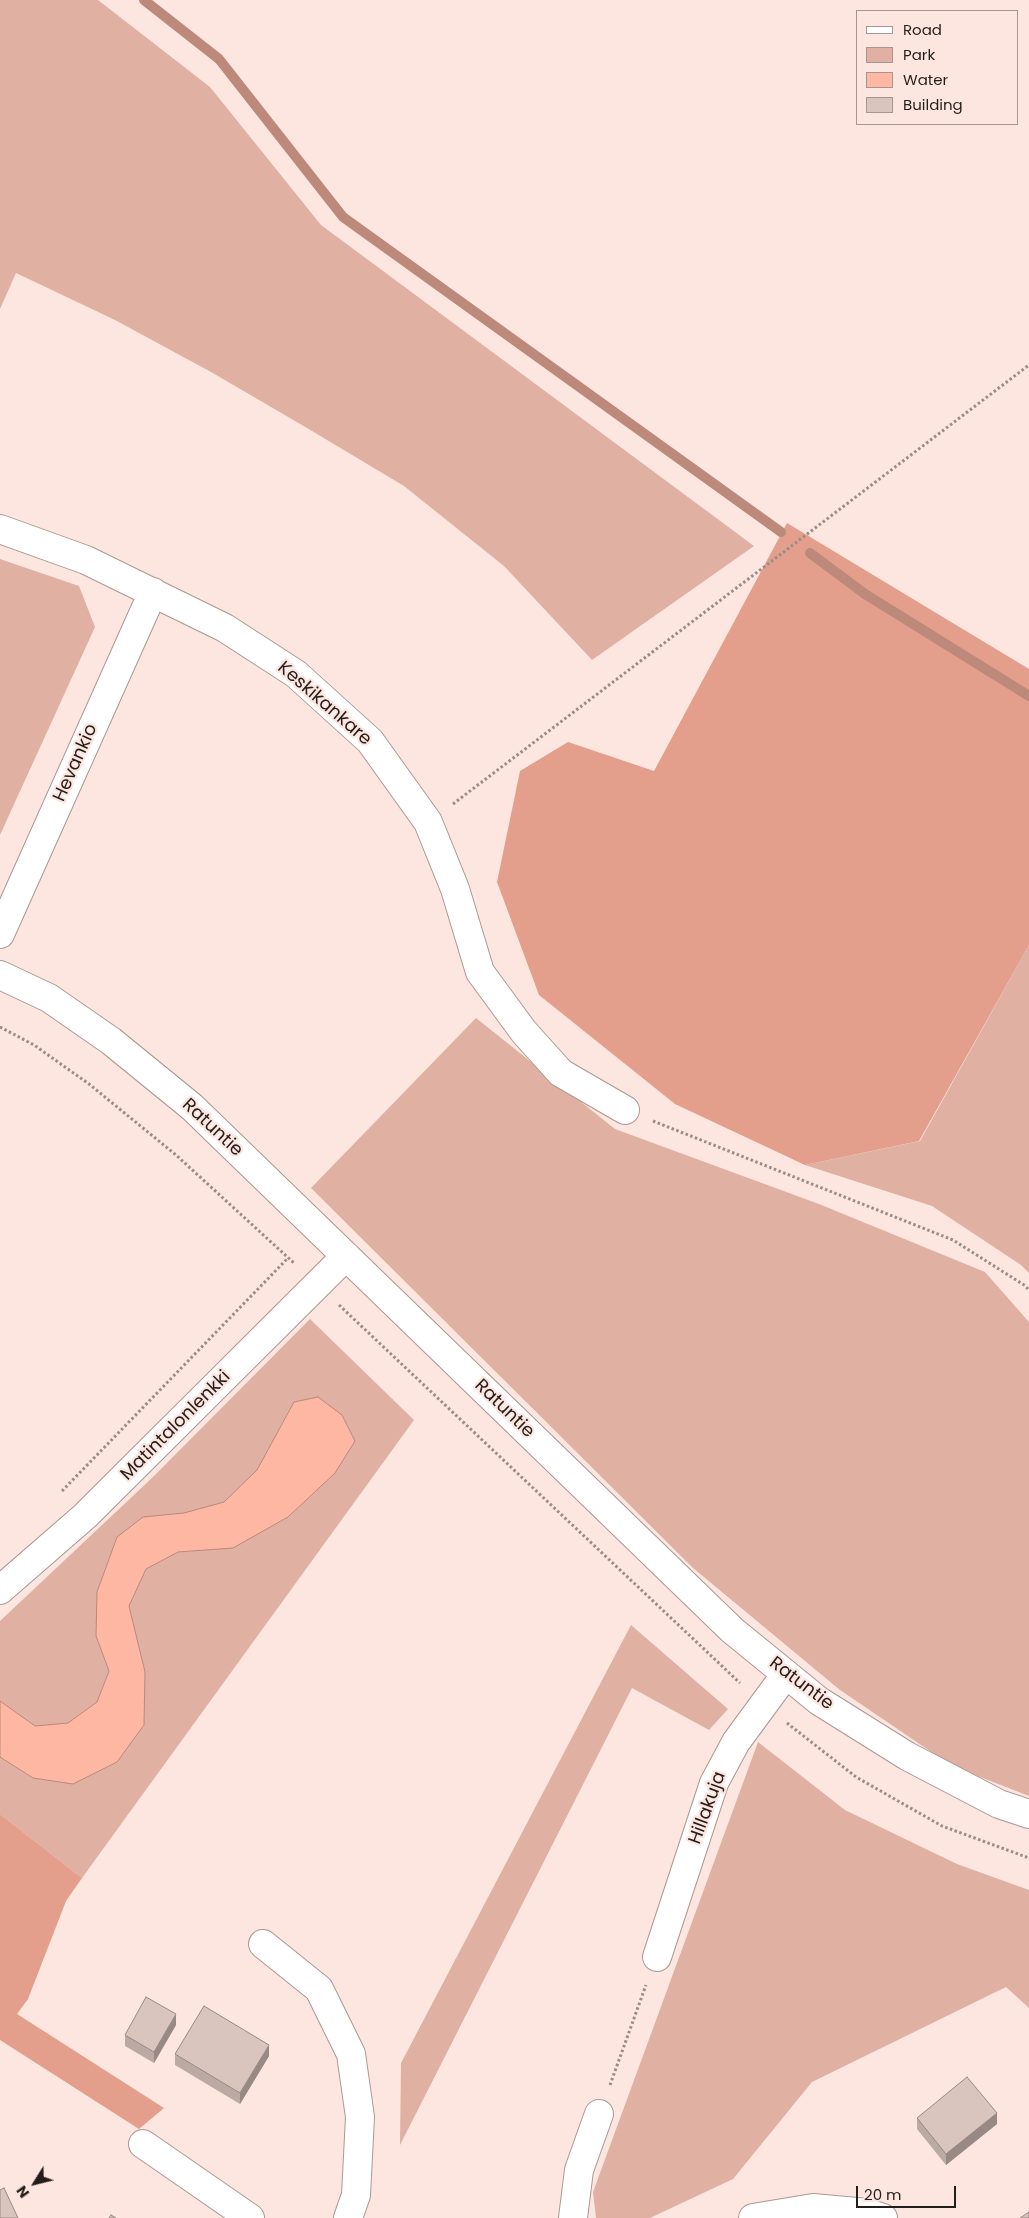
<!DOCTYPE html>
<style>
body{margin:0}
#map{position:relative;width:1029px;height:2218px;overflow:hidden;background:#fce6df;font-family:Poppins,sans-serif}
canvas{display:block}
.legend{position:absolute;left:856px;top:10px;width:162px;height:115px;box-sizing:border-box;background:#fce6df;border:1px solid #a69691;margin:0;padding:6px 9px;list-style:none;font-size:15px;color:#251d1b}
.legend li{display:flex;align-items:center;gap:10px;height:25px}
.legend b{width:25px;border:1px solid #a69691}
.north{position:absolute;left:10px;top:2158px;width:50px;height:50px;-webkit-text-stroke:4px #fce6df;paint-order:stroke;rotate:234deg;font-size:14px;font-weight:700;line-height:20px;text-align:center;color:#251d1b}
.north::after{content:'';display:block;margin:auto;width:18px;height:22px;background:#251d1b;clip-path:polygon(50% 0,100% 100%,50% 72%,0 100%)}
.scale{position:absolute;left:856px;top:2186px;width:100px;height:22px;box-sizing:border-box;border:2px solid #251d1b;border-top:0;padding-left:6px;font-size:15px;line-height:18px;white-space:nowrap;color:#251d1b;-webkit-text-stroke:4px #fce6df;paint-order:stroke}
</style>
<div id="map">
<canvas width="1029" height="2218"></canvas>
<ul class="legend">
<li><b style="height:6px;background:#fff"></b>Road</li>
<li><b style="height:14px;background:#e0b1a3"></b>Park</li>
<li><b style="height:14px;background:#fdb7a3"></b>Water</li>
<li><b style="height:14px;background:#dac4be"></b>Building</li>
</ul>
<div class="north">N</div>
<div class="scale">20 m</div>
</div>
<script>
const c = document.querySelector('canvas').getContext('2d');
c.lineJoin = 'round';
function fillPath(path, color) { c.fillStyle = color; c.fill(path, 'evenodd'); }
const toPath = rows => new Path2D(rows.map(r => 'M' + r).join(''));
function trace(path, color, width, dash) { c.strokeStyle = color; c.lineWidth = width; c.lineCap = dash ? 'butt' : 'round'; c.setLineDash(dash || []); c.stroke(path); }
function write(font, color, halo, rows, align = 'center') {
  c.font = font + ' Poppins,sans-serif'; c.lineWidth = 4.5; c.setLineDash([]); c.textBaseline = 'middle'; c.strokeStyle = halo; c.fillStyle = color; for (const [text, x, y, turn = 0] of rows) {
    c.save(); c.translate(x, y); c.rotate((+turn || 0) * Math.PI / 180); c.textAlign = isNaN(turn) ? turn : align; if (halo) c.strokeText(text, 0, 0); c.fillText(text, 0, 0); c.restore();
  }
}
fillPath(toPath([
 [0,0,98,0,210,87,321,225,754,546,592,660,504,566,404,486,307,428,211,372,115,320,16,273,0,309],
 [0,559,79,586,95,627,0,835],
 [1029,945,1029,1273,1021,1265,932,1206,805,1165,920,1141],
 [476,1018,615,1129,819,1204,985,1272,1029,1322,1029,1796,952,1766,840,1690,693,1568,311,1188],
 [310,1319,414,1420,82,1878,0,1814,0,1621,153,1477],
 [631,1625,728,1709,709,1730,632,1688,400,2145,401,2063],
 [758,1742,845,1810,957,1864,1029,1890,1029,2008,1006,1987,812,2082,733,2179,650,2218,596,2218,593,2192]
]), '#e0b1a3');
fillPath(toPath([
 [787,523,1029,669,1029,945,919,1141,805,1165,675,1104,539,995,497,882,520,771,568,742,654,771],
 [0,1814,82,1878,66,1901,28,1999,17,2014,164,2108,139,2129,0,2040]
]), '#e39f8b');
const water = toPath([
 [318,1397,342,1415,355,1441,335,1473,288,1517,233,1548,178,1552,146,1569,129,1606,145,1672,144,1725,117,1762,73,1784,33,1778,0,1757,0,1701,35,1726,68,1723,97,1702,109,1671,96,1636,97,1592,117,1537,143,1517,184,1513,224,1502,257,1470,294,1402,318,1397]
]);
fillPath(water, '#fdb7a3');
trace(water, '#bc897a', 1);
trace(toPath([
 [144,0,219,59,343,217,781,532],
 [810,553,865,594,1029,696]
]), '#bc897a', 10);
const minor = toPath([
 [0,529,86,560,225,628,296,674,370,741,428,822,455,889,480,972,524,1032,561,1073,625,1110],
 [0,934,153,592],
 [0,975,49,998,111,1041,192,1107,732,1630,819,1701,907,1756,999,1804,1029,1814],
 [0,1590,85,1516,346,1256],
 [263,1944,319,1989,351,2054,360,2117,356,2195,348,2218],
 [657,1957,714,1783,736,1742,786,1674],
 [143,2144,250,2218],
 [573,2218,579,2170,599,2114],
 [753,2218,813,2208,868,2213,883,2218]
]);
trace(minor, '#ac9892', 30);
trace(toPath([
 [453,804,1029,365],
 [0,1027,34,1045,89,1084,176,1155,294,1263],
 [653,1121,953,1240,1024,1285,1029,1290],
 [339,1305,740,1683],
 [62,1491,288,1258],
 [787,1723,856,1777,942,1826,1029,1858],
 [610,2085,646,1985]
]), '#9b8b87', 3, [2.5, 2.5]);
trace(minor, '#fff', 28);
fillPath(toPath([
 [176,2025,154,2063,125,2046,125,2035],
 [175,2054,269,2056,240,2104,175,2065],
 [917,2118,997,2124,946,2165,917,2129]
]), '#bba9a3');
fillPath(toPath([
 [176,2014,176,2025,154,2063,154,2052],
 [269,2045,269,2056,240,2104,240,2093],
 [997,2113,997,2124,946,2165,946,2154]
]), '#998985');
const building = toPath([
 [146,1997,176,2014,154,2052,125,2035,146,1997],
 [204,2006,269,2045,240,2093,175,2054,204,2006],
 [967,2077,997,2113,946,2154,917,2118,967,2077],
 [4,2188,18,2218,0,2218,0,2190,4,2188],
 [1029,2212,1029,2218,1020,2218,1029,2212],
 [111,2215,116,2218,109,2218,111,2215]
]);
fillPath(building, '#dac4be');
trace(building, '#998985', 1);
write('18px', '#251d1b', '#fce6df', [
 ["Keskikankare",324,704,41],
 ["Hevankio",76,763,-66],
 ["Ratuntie",212,1128,43],
 ["Ratuntie",504,1409,44],
 ["Matintalonlenkki",176,1426,-45],
 ["Ratuntie",801,1684,37],
 ["Hillakuja",708,1808,-70]
]);
</script>
